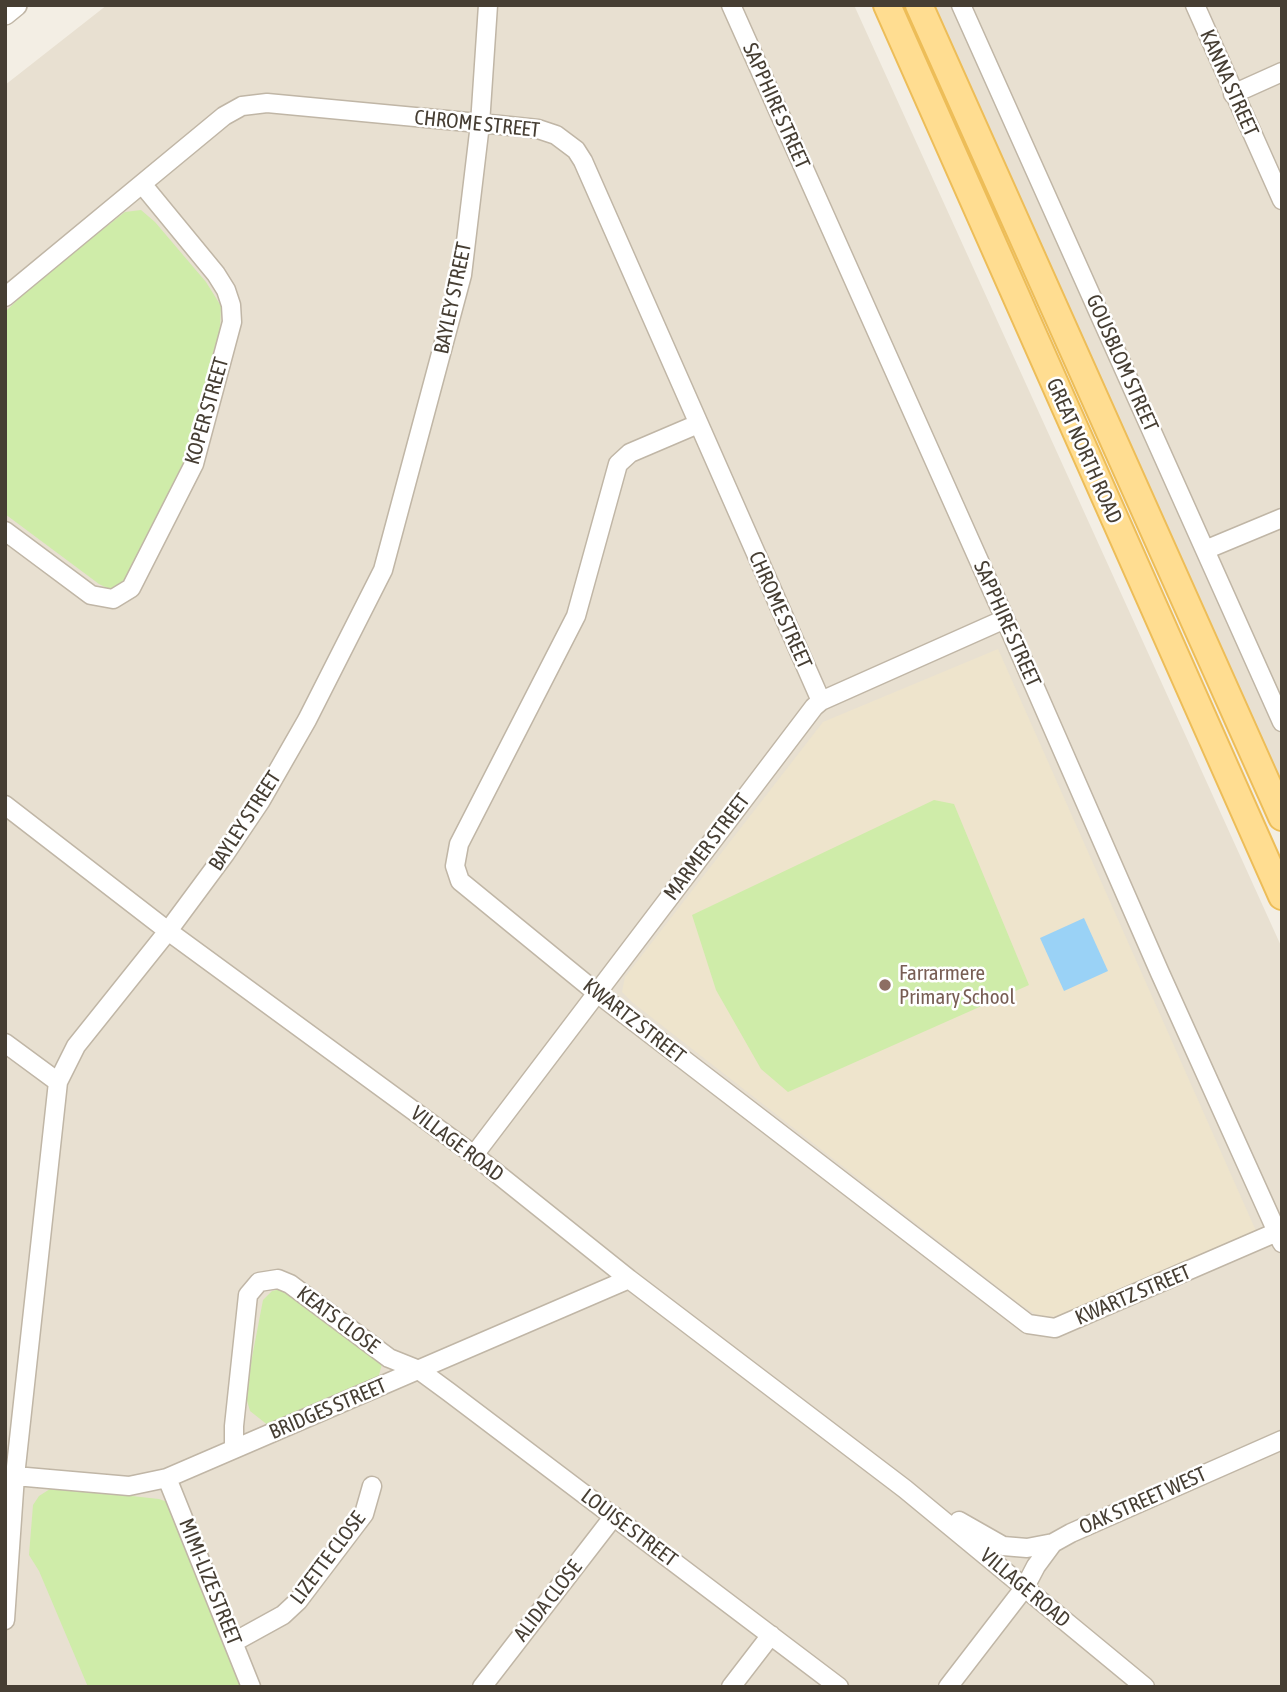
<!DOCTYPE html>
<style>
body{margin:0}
#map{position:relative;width:1287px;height:1692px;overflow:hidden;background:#f3eee4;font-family:"Asap Condensed",sans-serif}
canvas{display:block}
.frame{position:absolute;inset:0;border:7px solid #463e33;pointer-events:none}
</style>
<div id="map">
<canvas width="1287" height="1692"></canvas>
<div class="frame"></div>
</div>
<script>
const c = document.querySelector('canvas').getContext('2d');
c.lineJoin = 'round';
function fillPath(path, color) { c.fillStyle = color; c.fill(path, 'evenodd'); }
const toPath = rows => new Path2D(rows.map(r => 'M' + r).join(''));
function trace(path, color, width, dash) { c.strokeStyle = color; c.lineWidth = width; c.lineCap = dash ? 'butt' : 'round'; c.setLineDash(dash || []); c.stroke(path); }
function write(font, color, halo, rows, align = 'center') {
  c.font = font + ' "Asap Condensed",sans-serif'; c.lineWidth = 5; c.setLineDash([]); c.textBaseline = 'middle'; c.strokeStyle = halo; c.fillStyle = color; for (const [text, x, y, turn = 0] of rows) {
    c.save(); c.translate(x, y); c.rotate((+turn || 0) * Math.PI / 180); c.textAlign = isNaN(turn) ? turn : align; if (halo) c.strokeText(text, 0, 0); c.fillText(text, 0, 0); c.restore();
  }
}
fillPath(toPath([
 [107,5,854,5,1282,948,1282,1687,5,1687,5,85],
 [934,5,1282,5,1282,792]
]), '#e8e0d1');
fillPath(toPath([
 [998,649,1256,1231,1061,1316,1040,1317,1021,1305,633,1003,622,992,625,977,823,722]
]), '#eee4cc');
fillPath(toPath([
 [141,210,155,222,206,282,221,306,220,330,188,461,134,579,111,590,99,584,5,514,5,312,38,280,125,212],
 [934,800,954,804,1029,985,788,1092,761,1069,716,990,692,915],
 [285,1288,379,1353,382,1364,379,1375,372,1383,269,1426,250,1411,245,1394,263,1300,272,1291],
 [59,1488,159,1499,173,1504,250,1687,88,1687,39,1571,29,1555,33,1505,39,1496,50,1489]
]), '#cfeca9');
fillPath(toPath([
 [1084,918,1108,971,1064,991,1040,938]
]), '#9ad2f6');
const minor = toPath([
 [731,5,1005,619,1160,973,1282,1243],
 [961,5,1282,722],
 [1195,5,1282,200],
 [1233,94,1282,72],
 [5,297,224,116,242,106,267,103,500,125,538,129,556,135,576,150,583,161,821,701],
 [698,424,630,453,618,464,576,616,459,844,455,866,460,881,597,993,1028,1324,1055,1328,1277,1232],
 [5,531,91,595,113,599,131,588,194,464,232,322,231,305,226,290,216,274,142,184],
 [1205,550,1282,518],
 [5,805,168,931,474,1155,629,1279,905,1489,1145,1687],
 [5,1043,58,1082],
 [474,1155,814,707,821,701,1005,619],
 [234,1448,234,1426,248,1295,259,1282,278,1279,290,1284,389,1358,419,1370,449,1392,839,1687],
 [15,1476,129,1486,167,1478,629,1279],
 [167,1478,251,1687],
 [959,1521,1003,1546,1027,1548,1053,1543],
 [5,1620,15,1476,58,1082,76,1046,168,931,225,854,260,802,307,720,383,570,462,275,480,124,488,5],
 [234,1642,283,1615,298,1601,364,1514,372,1486],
 [482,1687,614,1516],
 [731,1687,771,1635],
 [948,1687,1025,1587,1036,1566,1053,1543,1071,1533,1282,1440]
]);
const tertiary = toPath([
 [5,14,16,5]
]);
const primary = toPath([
 [887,5,1282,896],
 [919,5,1282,817]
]);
trace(minor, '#c0b6a6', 21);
trace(tertiary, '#c0b6a6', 24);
trace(primary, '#edbd58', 30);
trace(minor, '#fff', 18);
trace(tertiary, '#fff', 21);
trace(primary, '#ffdd91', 26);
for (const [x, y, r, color] of [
 [885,985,7,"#8d6e63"]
]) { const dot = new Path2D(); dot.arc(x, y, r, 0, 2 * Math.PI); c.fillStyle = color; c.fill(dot); trace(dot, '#fff', 2.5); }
write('21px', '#463e33', '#fff', [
 ["KANNA STREET",1229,83,66],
 ["SAPPHIRE STREET",776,106,66],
 ["CHROME STREET",477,124,6],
 ["BAYLEY STREET",453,298,-78],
 ["GOUSBLOM STREET",1122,363,66],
 ["KOPER STREET",207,411,-74],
 ["GREAT NORTH ROAD",1084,451,66],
 ["CHROME STREET",780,610,66],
 ["SAPPHIRE STREET",1007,624,66],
 ["BAYLEY STREET",245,821,-57],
 ["MARMER STREET",707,847,-53],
 ["KWARTZ STREET",634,1021,38],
 ["VILLAGE ROAD",457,1144,37],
 ["KWARTZ STREET",1133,1295,-23],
 ["KEATS CLOSE",338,1320,37],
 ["BRIDGES STREET",328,1409,-23],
 ["OAK STREET WEST",1143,1501,-24],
 ["LOUISE STREET",629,1528,37],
 ["LIZETTE CLOSE",328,1558,-53],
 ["MIMI-LIZE STREET",210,1582,68],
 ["VILLAGE ROAD",1025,1588,40],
 ["ALIDA CLOSE",548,1601,-52]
]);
write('21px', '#785e54', '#fff', [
 ["Farrarmere",899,973],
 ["Primary School",899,997]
], 'left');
</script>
